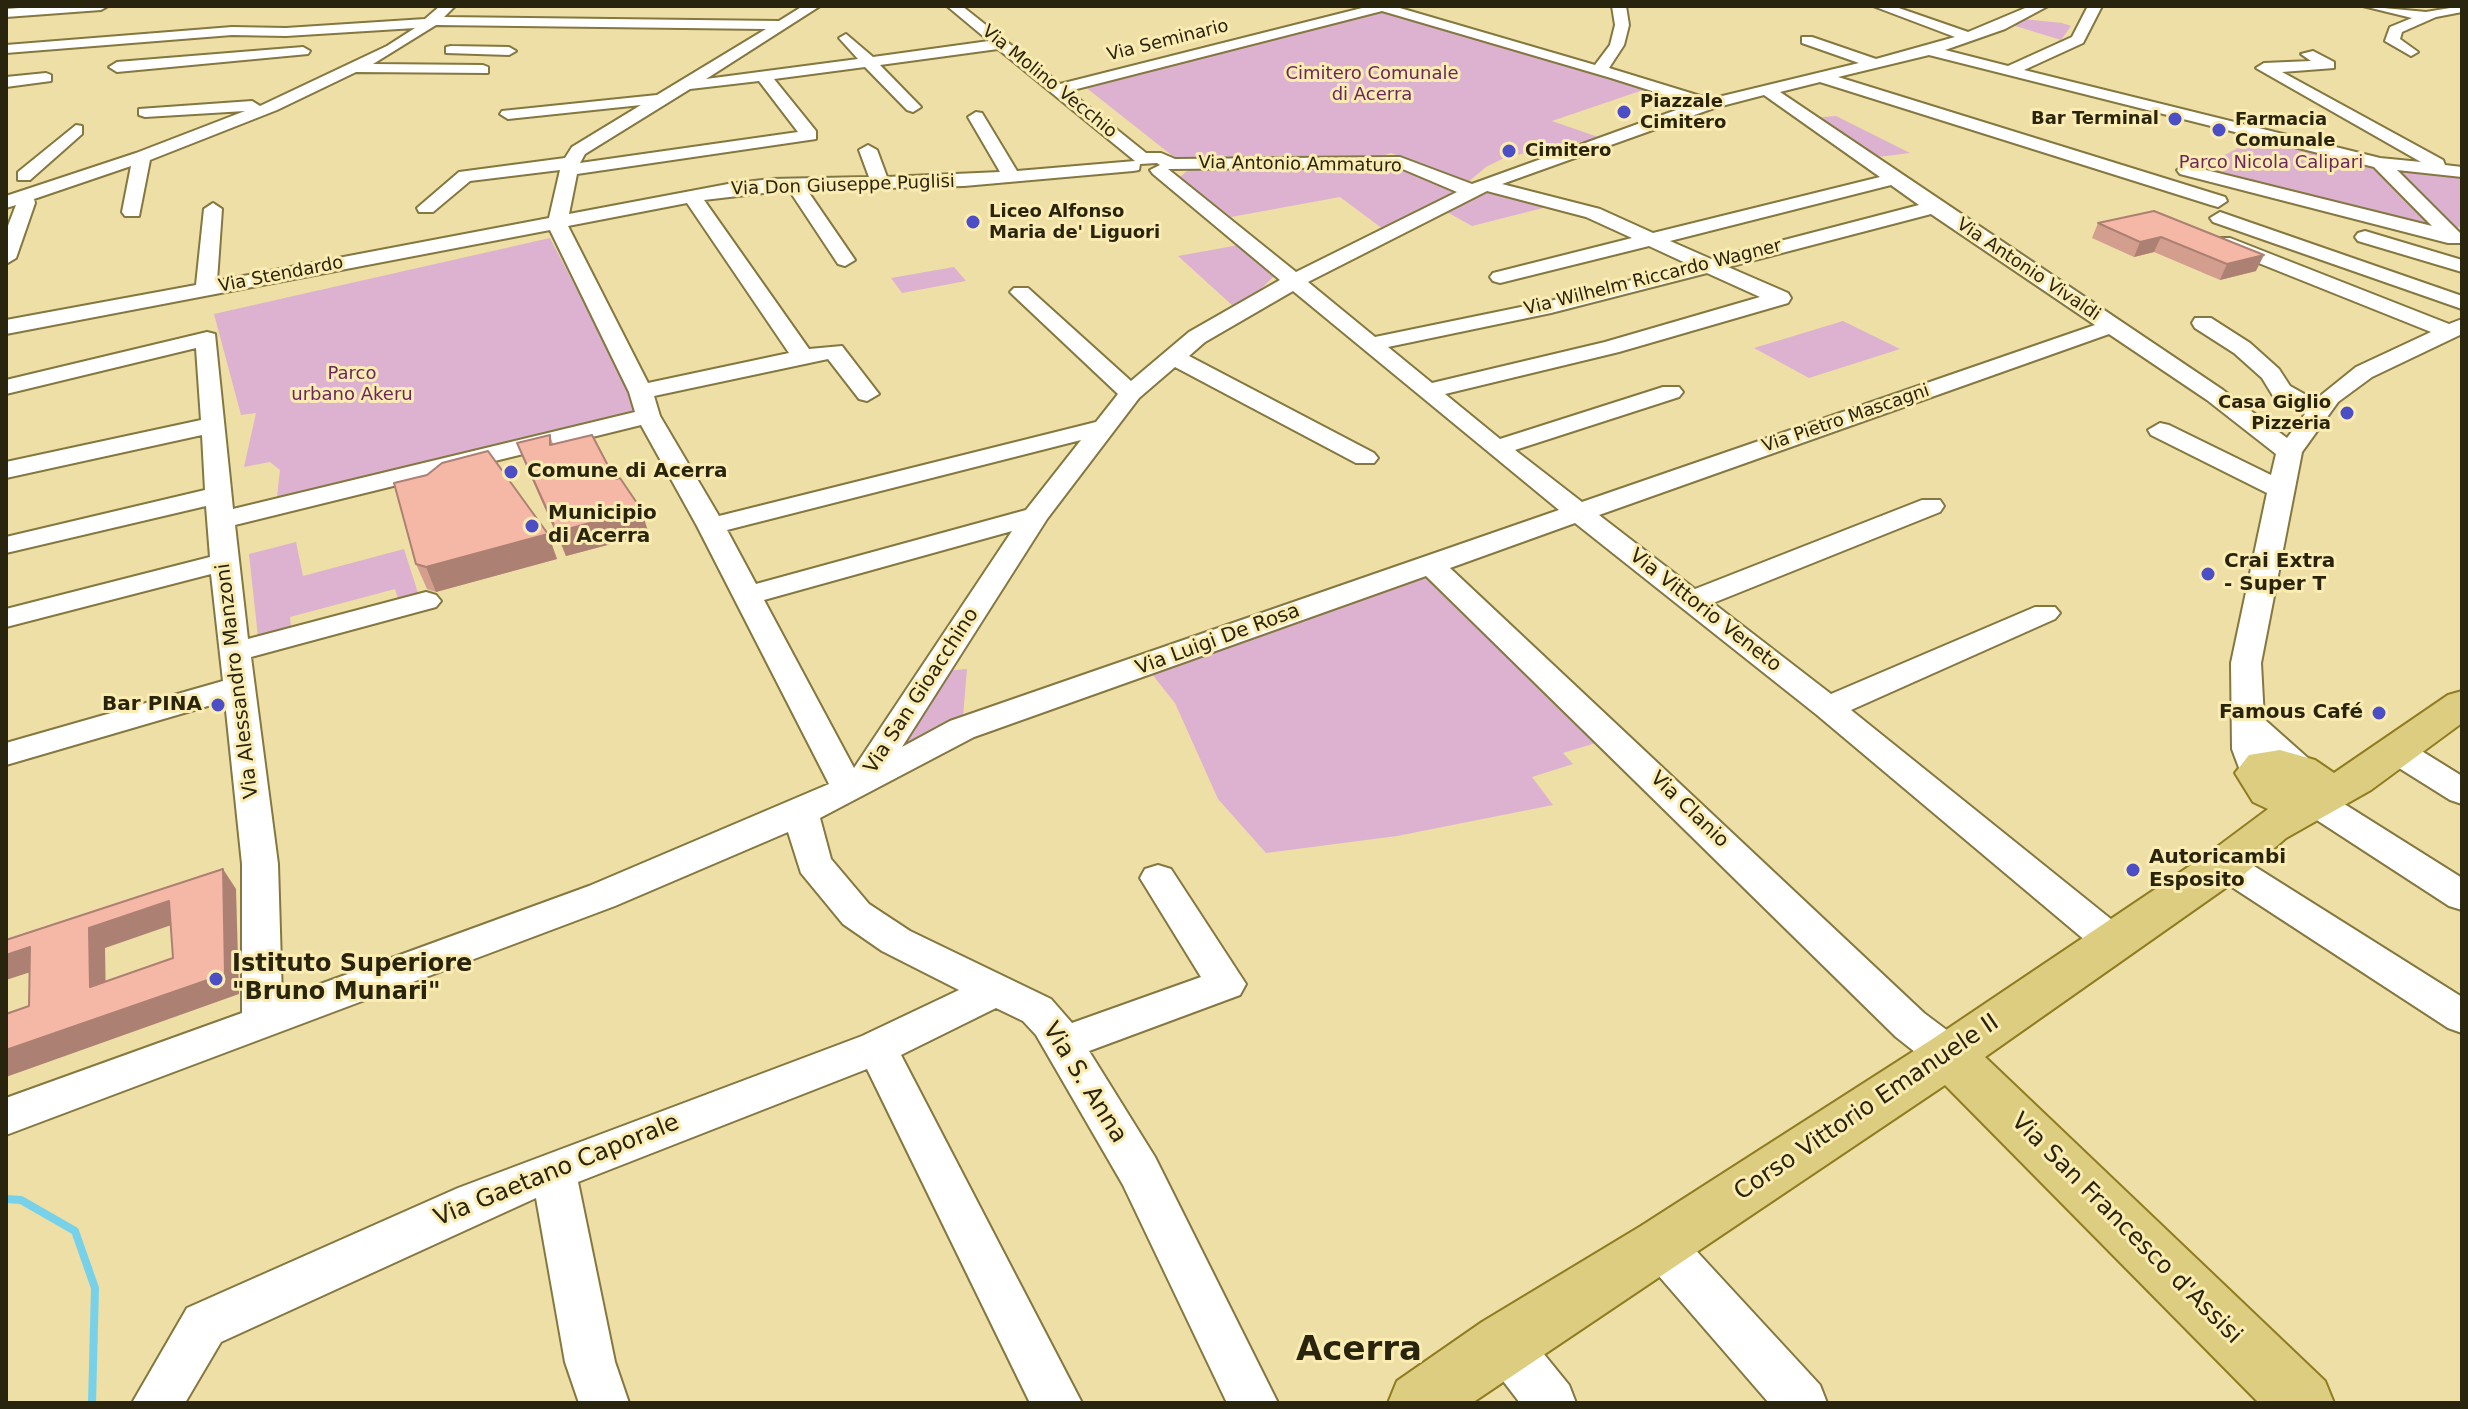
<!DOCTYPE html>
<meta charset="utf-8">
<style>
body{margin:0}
#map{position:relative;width:2468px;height:1409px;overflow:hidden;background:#eddfa5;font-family:"DejaVu Sans",sans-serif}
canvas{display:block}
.frame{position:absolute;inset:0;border:8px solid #29240d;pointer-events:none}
</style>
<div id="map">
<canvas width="2468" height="1409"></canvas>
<div class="frame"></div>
</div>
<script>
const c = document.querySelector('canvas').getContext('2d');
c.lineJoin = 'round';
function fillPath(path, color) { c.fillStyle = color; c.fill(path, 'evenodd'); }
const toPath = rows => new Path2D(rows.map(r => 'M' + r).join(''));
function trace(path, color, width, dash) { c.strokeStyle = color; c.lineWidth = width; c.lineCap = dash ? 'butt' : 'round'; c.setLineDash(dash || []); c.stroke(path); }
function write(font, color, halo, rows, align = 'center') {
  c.font = font + ' "DejaVu Sans",sans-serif'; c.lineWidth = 6; c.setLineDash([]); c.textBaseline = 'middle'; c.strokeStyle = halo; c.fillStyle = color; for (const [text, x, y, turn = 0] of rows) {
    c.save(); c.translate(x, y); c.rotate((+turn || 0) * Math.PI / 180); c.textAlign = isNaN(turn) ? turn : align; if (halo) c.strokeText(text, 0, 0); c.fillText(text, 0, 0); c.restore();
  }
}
fillPath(toPath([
 [1382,8,1646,89,1552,121,1601,138,1506,157,1486,167,1467,183,1391,153,1375,158,1214,160,1174,157,1084,86],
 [2023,19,2062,23,2071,26,2061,40,2012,25],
 [1836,116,1910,153,1870,158,1812,118],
 [2262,135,2372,163,2438,231,2197,170],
 [1391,165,1454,192,1383,229,1340,197,1231,217,1179,178,1189,169,1205,166],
 [2392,169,2462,176,2462,225,2457,228],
 [1483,192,1503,192,1559,204,1472,226,1445,211],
 [550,238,640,410,276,506,280,470,270,462,244,467,256,413,241,415,214,314],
 [1239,245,1274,276,1259,291,1233,306,1178,256],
 [954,267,966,281,902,293,891,278],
 [1843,321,1900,349,1809,378,1754,348],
 [296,542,303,576,404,549,418,593,398,599,395,589,290,617,291,628,258,637,249,554],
 [1427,574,1602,741,1563,753,1573,764,1532,777,1553,805,1397,836,1266,853,1218,799,1175,703,1151,673],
 [967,669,962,729,862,782,934,672]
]), '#ddb2d1');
trace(toPath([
 [6,1199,21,1200,75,1231,95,1288,92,1403]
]), '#77d1e9', 8);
const minor = toPath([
 [45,6,108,6,101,10,6,17,6,9,45,6],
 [440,6,455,6,444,17,779,21,803,6,820,6,706,79,858,59,839,38,846,34,873,57,989,41,947,6,962,6,1060,84,1370,6,1393,6,1595,65,1610,45,1615,25,1612,6,1626,6,1629,25,1624,45,1609,68,1710,99,1859,63,1802,43,1802,37,1812,37,1876,59,1955,37,1873,6,1893,6,1968,32,2030,6,2048,6,2005,29,1945,50,2008,66,2072,37,2088,6,2102,6,2083,43,2024,70,2380,158,2421,162,2256,68,2264,63,2311,61,2301,54,2313,51,2334,62,2334,68,2282,72,2443,160,2445,165,2462,167,2462,177,2397,170,2462,235,2462,243,2448,243,2180,174,2177,170,2186,165,2432,226,2374,167,1929,55,1838,77,2225,197,2227,201,2218,207,2211,205,1820,82,1780,92,2223,390,2287,438,2305,414,2273,396,2262,378,2234,353,2195,328,2192,323,2195,318,2211,318,2250,343,2279,369,2290,386,2315,400,2356,367,2431,332,2216,246,2213,242,2216,238,2230,238,2449,324,2462,319,2462,334,2372,377,2338,402,2302,452,2261,663,2264,719,2327,775,2322,783,2310,787,2298,783,2268,757,2273,773,2268,781,2256,784,2244,781,2232,749,2231,663,2267,493,2151,435,2148,430,2160,423,2169,425,2271,475,2276,454,2207,400,2109,334,1599,515,1695,589,1922,500,1940,500,1944,506,1940,512,1713,603,1831,694,2035,607,2055,607,2060,613,2055,619,1851,710,2127,932,2132,942,2127,952,2113,957,2099,952,1817,715,1575,523,1450,568,1924,1013,1964,1043,1970,1055,1964,1067,1949,1072,1934,1067,1896,1037,1426,576,974,737,820,818,831,859,869,904,910,931,1051,999,1072,1023,1201,977,1140,878,1145,869,1158,865,1171,869,1246,984,1240,995,1089,1051,1155,1157,1278,1403,1227,1403,1123,1185,1036,1035,1023,1021,996,1008,901,1055,1082,1403,1030,1403,867,1069,578,1182,615,1362,629,1403,579,1403,565,1362,536,1198,221,1342,185,1403,132,1403,187,1308,458,1188,862,1036,959,990,882,951,843,924,801,873,788,832,615,906,6,1135,6,1098,242,1013,242,864,225,701,6,765,6,743,223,681,211,574,6,627,6,609,210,557,206,506,6,553,6,537,205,490,202,435,6,478,6,462,201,420,196,348,6,394,6,380,207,332,215,334,233,509,635,412,629,392,550,230,6,334,6,320,196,285,204,209,213,203,222,209,217,281,549,218,560,170,470,181,433,212,419,212,417,208,459,172,565,158,572,147,641,105,508,119,500,114,502,111,657,95,766,29,436,25,373,64,483,65,488,67,488,73,356,72,277,110,150,160,139,216,125,216,122,212,131,166,34,199,35,203,16,258,6,264,6,231,16,205,6,208,6,196,136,153,245,111,145,117,139,115,139,109,252,101,260,106,387,46,415,28,286,36,232,35,6,53,6,45,232,27,286,28,425,19,440,6],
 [1382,11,1611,78,1693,104,1472,184,1400,157,1175,159,1161,153,1146,153,1069,91,1382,11],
 [998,49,1135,161,1017,171,982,113,976,112,968,117,1000,172,887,177,877,150,868,145,859,150,869,177,771,179,728,184,569,214,577,174,816,139,816,131,774,79,865,67,907,110,913,112,921,107,880,65,998,49],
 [759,81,798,132,580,163,585,154,690,89,759,81],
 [1764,95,1880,177,1653,233,1600,209,1502,184,1714,108,1764,95],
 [1157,163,1160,165,1150,170,1153,174,1280,280,1189,332,1131,381,1028,288,1014,288,1010,292,1014,296,1118,394,1096,422,719,516,660,416,654,396,828,359,859,399,867,401,879,394,842,346,809,349,704,200,789,190,838,264,845,266,855,260,807,190,964,186,1133,171,1139,170,1140,164,1157,163],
 [1398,167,1457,192,1296,272,1168,169,1398,167],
 [1891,185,1919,205,1711,259,1670,241,1891,185],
 [1487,191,1586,217,1632,238,1493,273,1490,277,1493,281,1500,283,1649,246,1690,265,1550,301,1375,337,1308,282,1487,191],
 [687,203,789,353,648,383,568,226,687,203],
 [1931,214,2095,325,1582,502,1515,450,1679,397,1683,392,1679,387,1663,387,1500,439,1445,394,1619,352,1788,303,1791,298,1788,293,1728,267,1931,214],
 [1707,273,1760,297,1605,342,1432,383,1388,347,1551,313,1707,273],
 [1293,291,1559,510,950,721,902,747,1047,519,1139,398,1175,367,1356,463,1374,463,1378,458,1374,453,1189,356,1205,342,1293,291],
 [641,425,697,526,829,784,589,886,282,998,278,864,251,657,436,607,441,601,436,595,426,592,248,639,235,525,641,425],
 [1081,440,1026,510,756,584,727,530,1081,440],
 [1012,531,854,768,764,600,1012,531],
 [2363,6,2426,12,2462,6,2462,12,2436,17,2402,32,2400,39,2418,52,2411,56,2385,41,2390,27,2412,18,2363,6],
 [451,46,509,47,516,51,509,55,446,53,446,47,451,46],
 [303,47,310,51,308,54,117,72,109,67,117,62,303,47],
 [46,73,51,75,51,81,6,87,6,77,46,73],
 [76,125,82,126,82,134,30,180,18,180,18,172,76,125],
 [2220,212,2462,296,2462,309,2213,222,2210,218,2220,212],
 [2365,231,2462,260,2462,272,2358,241,2355,237,2358,233,2365,231],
 [2395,739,2407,742,2462,776,2462,804,2450,800,2383,758,2378,750,2383,742,2395,739],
 [2318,792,2330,795,2462,878,2462,910,2449,906,2306,813,2301,804,2306,795,2318,792],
 [2225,852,2238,856,2462,997,2462,1033,2448,1028,2212,874,2207,865,2212,856,2225,852],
 [1661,1224,1677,1230,1820,1385,1827,1403,1769,1403,1645,1260,1638,1245,1645,1230,1661,1224],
 [1504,1319,1521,1326,1569,1385,1576,1403,1520,1403,1487,1360,1480,1343,1487,1326,1504,1319]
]);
const major = toPath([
 [2462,691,2462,723,2371,790,2286,838,2241,877,1985,1057,2325,1381,2334,1403,2259,1403,1945,1085,1472,1403,1388,1403,1397,1381,1482,1322,1641,1226,1931,1040,2209,853,2268,809,2253,802,2235,773,2249,755,2280,750,2315,760,2334,773,2448,695,2462,691]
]);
trace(minor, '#847740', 4);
trace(major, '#907c20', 4);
fillPath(minor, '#fff');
fillPath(major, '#ddcd80');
fillPath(toPath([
 [2154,211,2256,271,2220,280,2154,252,2134,257,2092,238,2098,223],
 [550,435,553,444,615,479,649,534,566,556,526,466,517,443],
 [548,534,557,559,436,592,427,589,416,564]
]), '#d49e8f');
fillPath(toPath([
 [2161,237,2154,252,2134,257,2140,242],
 [2264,255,2256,271,2220,280,2227,264],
 [641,509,649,534,566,556,557,532],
 [548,534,557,559,436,592,426,567],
 [223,869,236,889,239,994,6,1077,6,1050,225,974],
 [169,901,183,921,105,948,106,1007,90,987,89,928],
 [30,947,46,967,6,980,6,955]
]), '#ac8174');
const building = toPath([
 [2154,211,2264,255,2227,264,2161,237,2140,242,2098,223,2154,211],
 [550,435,550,445,592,435,615,479,620,478,641,509,557,532,517,443,550,435],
 [488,451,548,534,426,567,416,564,394,483,427,475,442,463,488,451],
 [223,869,225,974,6,1050,6,1014,29,1006,30,947,6,955,6,940,223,869],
 [169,901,173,958,90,987,89,928,169,901]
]);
fillPath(building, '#f6b8a6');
trace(building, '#ac8174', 2);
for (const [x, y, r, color] of [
 [1624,112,8,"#4b4ec4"],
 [2175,119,8,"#4b4ec4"],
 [2219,130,8,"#4b4ec4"],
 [1509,151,8,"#4b4ec4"],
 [973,222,8,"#4b4ec4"],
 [2347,413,8,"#4b4ec4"],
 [511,472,8,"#4b4ec4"],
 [532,526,8,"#4b4ec4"],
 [2208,574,8,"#4b4ec4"],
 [218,705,8,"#4b4ec4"],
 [2379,713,8,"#4b4ec4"],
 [2133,870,8,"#4b4ec4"],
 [216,979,8,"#4b4ec4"]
]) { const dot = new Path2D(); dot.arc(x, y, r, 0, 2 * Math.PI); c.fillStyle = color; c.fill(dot); trace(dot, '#faecb2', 3); }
write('18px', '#29240d', '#faecb2', [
 ["Via Seminario",1168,41,-14],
 ["Via Molino Vecchio",1049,82,39],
 ["Via Antonio Ammaturo",1300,165,1],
 ["Via Don Giuseppe Puglisi",843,186,-2],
 ["Via Antonio Vivaldi",2028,270,34],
 ["Via Stendardo",281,275,-11],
 ["Via Wilhelm Riccardo Wagner",1653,278,-14],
 ["Via Pietro Mascagni",1846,419,-19]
]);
write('18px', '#6c265e', '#faecb2', [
 ["Cimitero Comunale",1372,74],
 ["di Acerra",1372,95],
 ["Parco Nicola Calipari",2271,163],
 ["Parco",352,374],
 ["urbano Akeru",352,395]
]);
write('bold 18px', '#29240d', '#faecb2', [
 ["Piazzale",1640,102],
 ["Cimitero",1640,123],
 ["Bar Terminal",2159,119,"right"],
 ["Farmacia",2235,120],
 ["Comunale",2235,141],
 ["Cimitero",1525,151],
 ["Liceo Alfonso",989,212],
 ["Maria de' Liguori",989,233],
 ["Casa Giglio",2331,403,"right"],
 ["Pizzeria",2331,424,"right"]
], 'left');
write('bold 20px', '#29240d', '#faecb2', [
 ["Comune di Acerra",527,472],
 ["Municipio",548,514],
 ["di Acerra",548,537],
 ["Crai Extra",2224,562],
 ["- Super T",2224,585],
 ["Bar PINA",202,705,"right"],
 ["Famous Café",2363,713,"right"],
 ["Autoricambi",2149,858],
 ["Esposito",2149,881]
], 'left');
write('20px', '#29240d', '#faecb2', [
 ["Via Vittorio Veneto",1705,611,38],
 ["Via Luigi De Rosa",1218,640,-20],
 ["Via Alessandro Manzoni",238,681,-97],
 ["Via San Gioacchino",922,691,-57],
 ["Via Clanio",1689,810,44]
]);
write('bold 24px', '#29240d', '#faecb2', [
 ["Istituto Superiore",232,965],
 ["\"Bruno Munari\"",232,993]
], 'left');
write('24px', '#29240d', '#faecb2', [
 ["Via S. Anna",1084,1083,58],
 ["Corso Vittorio Emanuele II",1867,1108,-34],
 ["Via Gaetano Caporale",557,1171,-22],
 ["Via San Francesco d'Assisi",2126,1229,45]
]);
write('bold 34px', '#29240d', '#faecb2', [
 ["Acerra",1359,1351]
]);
</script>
